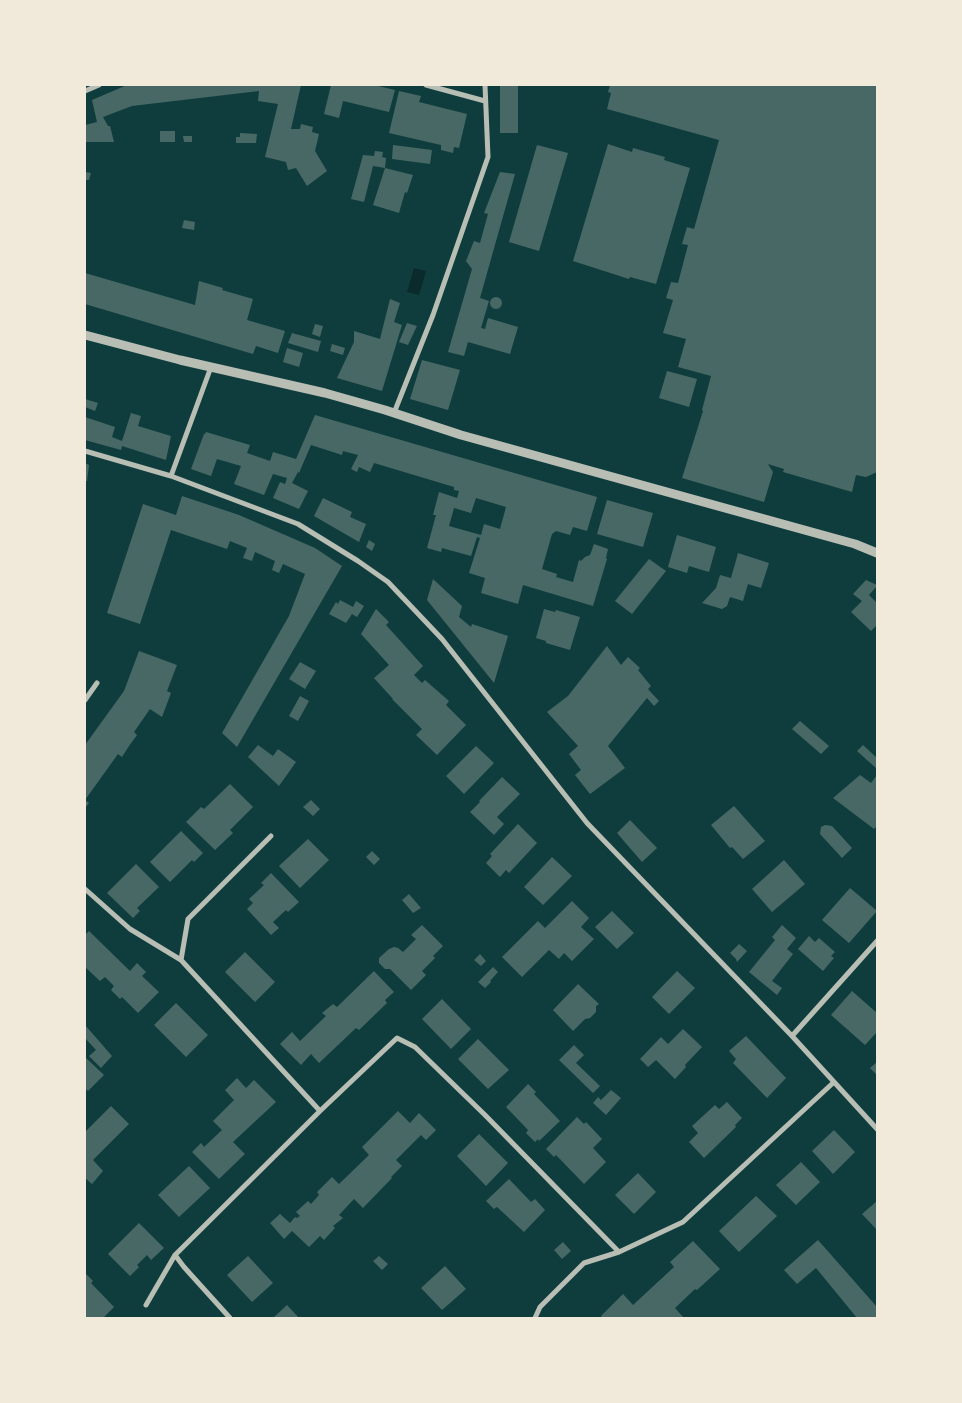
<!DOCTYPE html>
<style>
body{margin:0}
#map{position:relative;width:962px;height:1403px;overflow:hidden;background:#0f3d3e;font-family:"Open Sans",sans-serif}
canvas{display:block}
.frame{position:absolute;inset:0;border:86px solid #f1e9da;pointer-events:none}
</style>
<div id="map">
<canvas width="962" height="1403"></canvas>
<div class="frame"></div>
</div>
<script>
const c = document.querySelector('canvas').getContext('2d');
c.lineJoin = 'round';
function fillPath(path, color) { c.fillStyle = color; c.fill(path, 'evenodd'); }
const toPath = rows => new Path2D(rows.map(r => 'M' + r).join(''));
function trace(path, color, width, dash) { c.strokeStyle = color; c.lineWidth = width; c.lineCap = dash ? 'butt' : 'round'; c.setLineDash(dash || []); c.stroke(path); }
fillPath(toPath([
 [414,268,426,271,419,295,407,292]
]), '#0a2a2b');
fillPath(toPath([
 [127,85,301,85,291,129,300,129,301,124,313,127,312,132,319,134,315,151,327,171,307,186,296,168,288,170,286,162,265,157,278,104,258,101,259,91,132,106,103,117,108,126,110,126,114,142,85,142,85,125,97,122,92,100],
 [331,85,374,85,395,90,389,112,343,101,339,118,324,114],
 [500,85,518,85,518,133,500,133],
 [610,85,877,85,877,472,866,477,856,475,852,492,783,472,784,469,768,464,773,472,764,502,682,478,703,411,702,410,711,376,678,367,686,339,663,333,673,300,666,298,671,282,678,283,688,245,682,244,687,227,694,229,719,140,607,109,611,93,608,92],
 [399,91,421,96,419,102,467,114,459,148,454,147,453,153,441,150,441,145,389,133],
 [160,131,175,131,175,142,160,142],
 [240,133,257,134,256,143,236,143,236,137,240,137],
 [183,136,192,136,192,142,184,142],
 [608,144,632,152,633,148,665,157,664,160,690,168,656,284,630,277,629,279,573,261],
 [393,145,432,150,430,164,392,159],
 [537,145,568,153,539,251,509,242],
 [375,151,383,152,382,157,386,158,385,168,413,175,407,193,405,192,399,213,373,205,385,168,373,166,364,202,351,199,363,155,374,156],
 [85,172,91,173,89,180,85,180],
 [500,172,515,174,480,298,489,301,481,328,485,329,488,318,518,327,510,354,468,342,464,356,448,352,472,269,466,261,474,241,480,243,488,214,484,213],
 [184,220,195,222,194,230,182,228],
 [85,273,195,305,199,281,223,288,222,290,253,299,247,320,285,331,278,353,256,346,253,354,85,304],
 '490 303a6 6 0 1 1 12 0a6 6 0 1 1-12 0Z',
 [390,299,400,303,394,322,402,325,382,391,337,378,354,342,354,331,380,339],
 [407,323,417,326,408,345,399,342],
 [315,324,323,326,320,337,312,334],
 [292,333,321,341,318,352,288,343],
 [332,344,345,348,343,355,330,351],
 [287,348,303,353,299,367,283,362],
 [422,360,460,370,448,410,410,399],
 [667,371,697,379,689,407,659,398],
 [85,399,98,403,95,411,85,407],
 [131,413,141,416,138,426,171,436,166,460,122,446,121,450,85,440,85,417,115,427,112,437,122,441],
 [315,415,597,497,587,531,573,527,570,535,556,531,552,534,542,569,557,574,556,577,573,582,579,560,581,561,585,557,590,555,594,544,608,549,606,558,607,559,593,606,523,585,518,604,481,593,485,578,469,573,480,538,477,537,471,556,442,548,441,552,427,548,436,515,433,515,439,492,457,498,459,491,454,490,454,487,374,463,370,472,359,467,357,472,351,469,358,455,343,451,342,455,311,445,299,473,298,472,292,483,308,491,299,509,273,498,280,482,285,484,287,478,273,474,264,495,234,484,241,466,217,459,211,476,191,469,204,434,205,434,206,432,250,445,247,453,270,461,273,452,296,459],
 [476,498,506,507,500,529,484,524,481,535,449,526,454,508,471,513],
 [85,463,89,465,87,481,85,481],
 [182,496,239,515,315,548,342,566,237,747,222,733,289,616,305,574,283,564,279,573,272,570,275,561,255,552,252,561,243,558,247,548,230,541,227,549,171,530,140,624,107,613,143,504,176,515],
 [323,498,352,512,350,517,366,524,359,542,314,516],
 [607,500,653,513,643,547,597,534],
 [677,535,716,547,709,572,689,566,687,573,668,567],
 [369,540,375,544,372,551,366,547],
 [738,553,769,563,761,588,748,584,743,601,730,597,727,606,722,609,702,603,716,588,720,575,731,578],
 [649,559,666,571,632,614,615,601],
 [433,579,462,606,459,617,471,627,472,624,508,636,494,683,427,600],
 [866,580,877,585,877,586,869,595,877,603,877,625,871,631,851,612,862,601,853,594],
 [340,600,353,607,356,601,364,606,357,617,352,614,346,623,329,614,336,602,338,604],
 [376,609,389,622,386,625,423,666,414,675,422,683,425,680,449,701,446,705,466,725,437,755,416,735,422,729,392,699,393,699,374,678,389,665,361,634],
 [544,609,555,612,556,610,580,617,570,650,546,643,546,641,536,638],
 [607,646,621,665,628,657,640,668,638,670,651,686,648,689,659,701,654,706,647,698,608,746,625,768,590,794,575,775,581,770,569,754,578,746,547,712,568,696],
 [139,651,177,665,167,691,171,693,162,717,150,709,134,732,137,735,129,746,122,757,118,754,85,800,89,803,85,808,85,745,124,691],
 [300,662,316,671,305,689,289,679],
 [300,696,309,701,298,721,289,716],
 [800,721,829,746,821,754,792,729],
 [258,745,273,756,278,749,296,762,279,786,248,757],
 [863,745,877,758,877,769,857,751],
 [476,746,494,763,464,794,446,776],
 [860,775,871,783,877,775,877,826,874,829,833,798],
 [502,777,520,794,497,817,504,824,494,835,470,812,480,802,479,801],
 [230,784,253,807,230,830,233,833,215,850,186,822,201,807,204,809],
 [311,800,320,809,313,816,303,807],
 [734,806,765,841,743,859,732,847,730,848,711,825],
 [630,820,657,848,642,862,617,833],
 [518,824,537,843,509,873,506,870,500,877,486,863,492,856,490,854],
 [825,825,832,826,852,848,842,858,820,834,821,827],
 [181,831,203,853,194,862,192,860,170,882,150,862],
 [308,839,329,860,300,888,279,866],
 [372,851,380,859,374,865,366,857],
 [552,857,572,876,543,905,524,887],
 [784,860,805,884,772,912,752,889],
 [136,864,159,887,137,908,140,911,133,918,107,893],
 [271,873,299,902,288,912,286,910,273,922,279,928,271,935,247,909,253,903,249,899,264,885,261,883],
 [850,888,877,911,849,943,822,920],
 [409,894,421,908,413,913,402,900],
 [572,901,589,918,581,927,594,939,572,961,564,953,559,959,549,950,522,977,502,957,538,921,545,928],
 [612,911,634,933,617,949,595,927],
 [422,925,443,946,433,956,435,958,422,971,426,975,411,990,390,969,385,969,379,963,379,958,389,949,394,947,398,948,403,952,416,939,411,935],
 [782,925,796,938,787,949,793,954,772,981,782,988,777,995,749,972,775,940,772,937],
 [89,931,130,971,137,963,146,972,142,976,159,992,138,1013,122,997,120,999,111,990,114,986,105,977,100,981,85,967,85,935],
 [809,936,815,942,819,938,835,952,831,956,834,958,823,971,798,949],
 [739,944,747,951,737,962,736,959,730,953],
 [245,952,275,982,255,1002,225,972],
 [480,954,486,961,481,966,474,960],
 [493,967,498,972,490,981,491,982,485,988,478,982],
 [374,971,394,992,385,1000,387,1003,359,1030,356,1028,319,1063,311,1054,301,1065,280,1044,292,1032,300,1041,326,1016,322,1013,333,1004,337,1007],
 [677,971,695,988,669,1014,652,997],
 [578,984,599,1004,596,1006,596,1012,590,1018,585,1019,573,1031,553,1010],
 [852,991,877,1013,877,1032,865,1045,831,1015],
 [442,999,471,1029,451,1049,422,1019],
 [176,1003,208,1035,186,1057,154,1025],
 [85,1025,112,1056,101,1068,89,1056,96,1050,85,1038],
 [683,1029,702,1047,685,1065,686,1067,675,1079,656,1060,648,1067,640,1059,661,1037,668,1044],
 [746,1036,786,1078,767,1098,733,1063,736,1059,729,1051],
 [478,1039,509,1070,488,1089,458,1059],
 [574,1045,584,1055,576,1063,600,1086,593,1093,559,1060],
 [85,1057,104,1075,88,1091,85,1088],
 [877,1062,877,1075,870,1068],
 [237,1078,246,1088,254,1080,276,1102,233,1142,245,1154,219,1179,192,1152,201,1143,204,1147,222,1130,213,1121,234,1100,225,1090],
 [528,1084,536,1092,534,1094,560,1121,539,1141,538,1139,535,1142,526,1133,528,1130,506,1107],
 [611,1090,621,1098,606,1115,593,1103,598,1097,601,1100],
 [727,1102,742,1118,735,1125,736,1127,704,1158,689,1142,698,1133,692,1126,715,1105,719,1109],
 [111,1106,129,1124,93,1160,103,1171,92,1184,85,1178,85,1132],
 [398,1111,410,1123,419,1113,436,1130,426,1140,421,1135,396,1160,402,1166,391,1177,392,1178,363,1208,354,1199,339,1215,343,1218,333,1226,335,1228,324,1240,320,1236,309,1247,292,1231,284,1239,270,1223,280,1214,290,1223,295,1217,297,1218,300,1216,296,1212,308,1201,311,1204,319,1195,317,1192,332,1177,339,1184,369,1155,362,1147],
 [577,1117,584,1124,586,1122,602,1139,593,1148,606,1162,584,1184,556,1155,554,1157,546,1149],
 [834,1130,855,1152,833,1174,812,1151],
 [479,1134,508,1163,486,1186,457,1156],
 [801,1162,820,1182,796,1205,776,1185],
 [189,1166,210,1188,179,1217,158,1195],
 [638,1173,656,1192,634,1214,615,1195],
 [509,1179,531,1202,535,1199,545,1210,524,1232,497,1207,494,1209,486,1201],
 [756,1196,777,1216,739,1252,719,1231],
 [877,1201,877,1230,862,1214],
 [139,1223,164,1248,151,1260,147,1255,137,1265,139,1267,130,1276,108,1254],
 [818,1240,877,1307,877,1318,857,1318,816,1268,797,1284,784,1270],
 [693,1241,720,1269,697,1290,695,1289,675,1308,683,1317,682,1318,646,1318,645,1317,643,1318,602,1318,601,1316,623,1294,633,1305,674,1267,670,1262],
 [563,1242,571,1251,562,1259,554,1250],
 [248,1256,273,1283,252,1302,227,1275],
 [379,1256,388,1264,382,1270,373,1261],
 [445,1266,466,1289,442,1310,421,1288],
 [85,1273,93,1281,91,1283,114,1307,103,1318,85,1318],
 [287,1305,299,1318,273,1318]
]), '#486865');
trace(toPath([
 [426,85,485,101],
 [85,91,99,85],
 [394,413,433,315,488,157,485,85],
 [85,451,171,476,298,524,358,561,388,582,442,639,587,823,792,1036,877,1129],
 [171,476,211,367],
 [85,700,97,683],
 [271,836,188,919,181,960,320,1111],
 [85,889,130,929,181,960],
 [792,1036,877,941],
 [175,1255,184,1267,230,1318],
 [146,1305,175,1255,320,1111,397,1038,415,1047,485,1115,619,1252],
 [535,1318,540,1307,584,1263,619,1252,683,1222,834,1082]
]), '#b8beb3', 5);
trace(toPath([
 [85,335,180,360,325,393,385,410,461,435,855,544,877,553]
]), '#b8beb3', 9);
</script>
